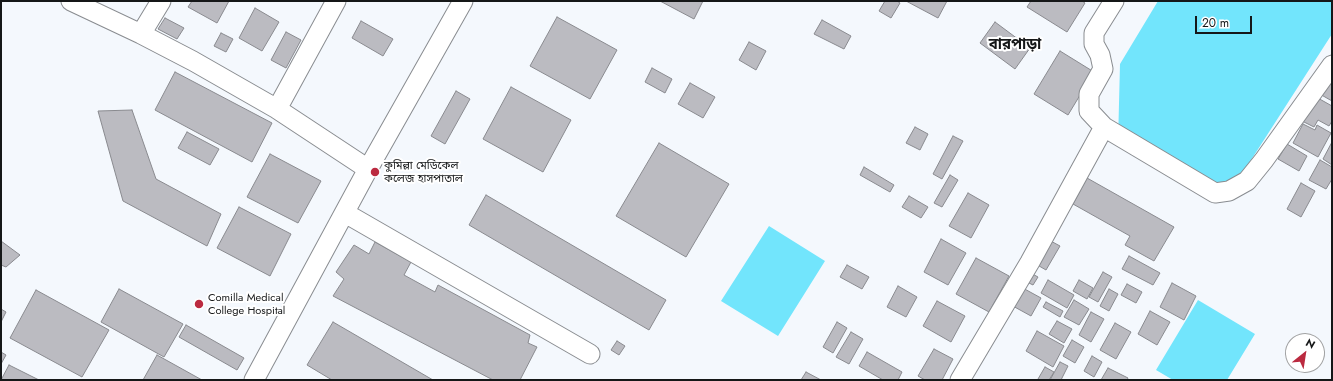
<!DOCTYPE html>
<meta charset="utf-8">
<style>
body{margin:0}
#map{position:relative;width:1333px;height:381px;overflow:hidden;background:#f4f8fd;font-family:Jost,sans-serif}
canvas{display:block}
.frame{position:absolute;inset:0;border:2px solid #151718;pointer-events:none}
.north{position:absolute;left:1285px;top:333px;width:40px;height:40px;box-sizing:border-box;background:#fff;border:1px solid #a1a2a3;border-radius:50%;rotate:30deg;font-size:11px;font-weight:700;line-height:16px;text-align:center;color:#151718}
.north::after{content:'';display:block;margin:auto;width:14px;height:18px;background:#bb2a40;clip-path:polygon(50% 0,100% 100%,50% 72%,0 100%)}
.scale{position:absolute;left:1195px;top:16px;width:57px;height:18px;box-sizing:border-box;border:2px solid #151718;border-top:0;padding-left:5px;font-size:12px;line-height:14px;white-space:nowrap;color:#151718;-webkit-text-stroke:3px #fff;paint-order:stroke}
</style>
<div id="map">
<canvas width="1333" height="381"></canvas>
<div class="frame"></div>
<div class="north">N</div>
<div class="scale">20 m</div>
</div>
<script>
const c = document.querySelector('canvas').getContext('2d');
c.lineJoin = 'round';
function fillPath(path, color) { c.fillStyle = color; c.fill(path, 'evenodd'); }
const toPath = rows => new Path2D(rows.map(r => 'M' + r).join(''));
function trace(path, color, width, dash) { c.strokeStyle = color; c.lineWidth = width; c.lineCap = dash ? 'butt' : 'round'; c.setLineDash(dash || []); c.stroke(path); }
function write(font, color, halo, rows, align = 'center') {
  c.font = font + ' Jost,"Noto Sans Bengali",sans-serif'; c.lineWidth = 4; c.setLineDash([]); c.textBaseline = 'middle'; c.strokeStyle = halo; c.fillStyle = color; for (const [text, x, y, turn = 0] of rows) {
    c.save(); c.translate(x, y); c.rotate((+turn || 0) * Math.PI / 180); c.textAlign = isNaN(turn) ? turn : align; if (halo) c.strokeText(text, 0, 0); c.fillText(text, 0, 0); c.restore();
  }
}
fillPath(toPath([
 [1158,1,1332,1,1332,34,1226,199,1118,143,1120,64],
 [769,226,825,261,778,336,721,301],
 [1198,300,1255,334,1227,380,1173,380,1156,370]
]), '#72e5fc');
const building = toPath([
 [192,1,229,1,217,23,188,7,192,1],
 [660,1,703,1,694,19,660,1],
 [885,1,897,1,900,3,891,18,879,11,885,1],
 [906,1,947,1,938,18,906,1],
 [1031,1,1082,1,1085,3,1067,32,1027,7,1031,1],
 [255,8,279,22,262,51,239,38,255,8],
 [557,17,617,50,590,99,530,66,557,17],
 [165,18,184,28,177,39,158,29,165,18],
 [822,20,851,36,844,49,814,34,822,20],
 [361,21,393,39,383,56,352,38,361,21],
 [995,22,1030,48,1015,69,980,43,995,22],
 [286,32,301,40,286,68,271,60,286,32],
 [221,33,233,39,226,52,214,46,221,33],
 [749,42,766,51,756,70,739,60,749,42],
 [1060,51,1094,72,1068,115,1034,94,1060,51],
 [652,68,672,79,665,93,645,82,652,68],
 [1332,69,1332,101,1318,93,1332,69],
 [175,72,272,123,252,162,155,110,175,72],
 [690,83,715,97,703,118,678,104,690,83],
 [511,87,571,120,543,172,483,139,511,87],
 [456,91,470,99,445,144,431,136,456,91],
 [1316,97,1332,106,1332,121,1329,126,1318,120,1314,127,1302,121,1316,97],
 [132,110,156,179,221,214,207,246,123,201,98,111,132,110],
 [1303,124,1315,130,1317,125,1331,133,1318,157,1293,143,1303,124],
 [915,127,928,134,920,150,906,143,915,127],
 [187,132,219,149,210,165,178,148,187,132],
 [953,136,963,141,942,179,933,174,953,136],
 [1332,142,1332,165,1323,159,1332,142],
 [659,143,729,184,686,257,616,216,659,143],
 [1287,144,1307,156,1299,171,1278,159,1287,144],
 [270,154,321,181,298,223,247,197,270,154],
 [1320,160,1332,167,1332,179,1326,189,1309,180,1320,160],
 [864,167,894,185,890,192,860,175,864,167],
 [950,175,958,180,942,207,934,203,950,175],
 [1087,178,1174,227,1154,261,1125,245,1130,236,1073,204,1087,178],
 [1301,183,1315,191,1301,217,1287,209,1301,183],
 [968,193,989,205,971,238,949,226,968,193],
 [486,195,666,300,649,330,469,225,486,195],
 [909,196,928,207,921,218,902,207,909,196],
 [239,207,291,234,270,276,217,248,239,207],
 [941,239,966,253,948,285,924,272,941,239],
 [1047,239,1060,246,1046,270,1034,263,1047,239],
 [1,241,20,255,6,267,1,265,1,241],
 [375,242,411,262,404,275,435,292,438,285,530,335,528,343,537,347,520,380,493,380,333,296,344,279,336,272,354,245,369,254,375,242],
 [1129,256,1160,273,1153,285,1122,269,1129,256],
 [976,258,1009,276,989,312,956,294,976,258],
 [847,265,869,277,862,289,840,277,847,265],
 [1027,271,1038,277,1033,285,1023,280,1027,271],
 [1103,272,1112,277,1098,302,1089,297,1103,272],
 [1048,280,1074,295,1067,308,1041,293,1048,280],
 [1079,280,1093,288,1087,299,1073,291,1079,280],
 [1172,283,1196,296,1184,320,1160,307,1172,283],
 [1127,284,1142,292,1136,303,1121,295,1127,284],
 [898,286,917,297,906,317,887,307,898,286],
 [1021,287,1041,298,1031,316,1011,305,1021,287],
 [119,289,183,324,164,357,101,322,119,289],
 [1109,289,1118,294,1109,311,1100,306,1109,289],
 [36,290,109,330,82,377,10,338,36,290],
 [1074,300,1089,309,1079,325,1064,317,1074,300],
 [937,301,965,316,951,342,923,326,937,301],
 [1046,302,1063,311,1060,317,1043,307,1046,302],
 [1,309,6,312,1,322,1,309],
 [1150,311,1170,322,1157,345,1138,334,1150,311],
 [1091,312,1104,319,1091,342,1079,335,1091,312],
 [1057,321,1072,329,1064,343,1049,334,1057,321],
 [333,322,433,380,332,380,307,365,333,322],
 [837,322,847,328,833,353,823,347,837,322],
 [1115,323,1131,332,1116,359,1100,350,1115,323],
 [186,325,244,358,237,370,179,337,186,325],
 [1037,331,1064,346,1053,367,1026,351,1037,331],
 [851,332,863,339,849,364,836,357,851,332],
 [1072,340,1084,347,1075,363,1063,356,1072,340],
 [617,341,625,346,619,355,611,350,617,341],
 [934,349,953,359,942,380,925,380,918,376,934,349],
 [1,352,6,355,1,364,1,352],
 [867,352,902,372,898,380,883,380,859,366,867,352],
 [157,355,202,380,143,380,157,355],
 [1092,356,1102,362,1094,377,1084,371,1092,356],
 [1060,362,1068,366,1061,380,1050,380,1060,362],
 [9,365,39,380,1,380,9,365],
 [1045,367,1054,372,1049,380,1040,380,1038,379,1045,367],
 [1108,368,1128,378,1127,380,1101,380,1108,368],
 [806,372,821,380,801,380,806,372]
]);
fillPath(building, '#bbbbc1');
trace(building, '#898a8f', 1);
const minor = toPath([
 [71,1,141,34,193,61,277,109,368,169],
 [141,34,161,1],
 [277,109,336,1],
 [1104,127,1215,193,1229,191,1247,181,1264,160,1332,65],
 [345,213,590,354],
 [254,380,368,169,463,1],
 [960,380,1030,262,1104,127,1089,111,1089,94,1103,69,1100,55,1094,44,1094,33,1114,1]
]);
trace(minor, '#898c90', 21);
trace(minor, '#fff', 19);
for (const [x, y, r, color] of [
 [375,172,5,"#bb2a40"],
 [199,304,5,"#bb2a40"]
]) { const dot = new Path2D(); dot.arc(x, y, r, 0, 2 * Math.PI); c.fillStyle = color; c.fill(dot); trace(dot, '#fff', 1.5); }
write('11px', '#151718', '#fff', [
 ["কুমিল্লা মেডিকেল",384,166],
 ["কলেজ হাসপাতাল",384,179],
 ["Comilla Medical",208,298],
 ["College Hospital",208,311]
], 'left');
write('bold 15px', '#151718', '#fff', [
 ["বারপাড়া",1015,45]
]);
</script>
